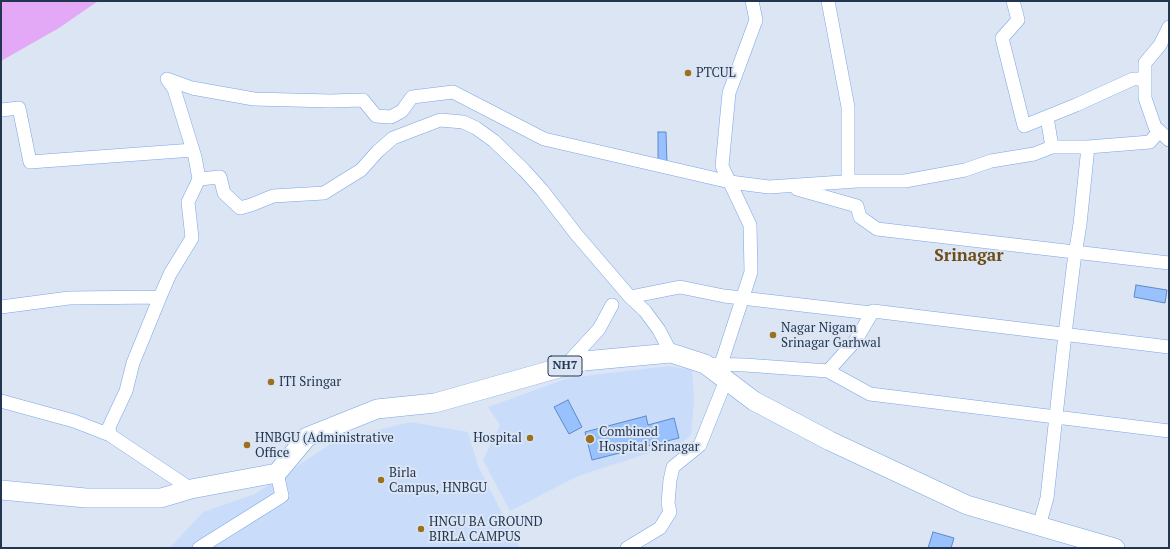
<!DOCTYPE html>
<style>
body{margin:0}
#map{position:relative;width:1170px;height:549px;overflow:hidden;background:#dbe5f3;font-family:"PT Serif",serif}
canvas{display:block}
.frame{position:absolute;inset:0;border:2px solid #233651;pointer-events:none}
</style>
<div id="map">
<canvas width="1170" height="549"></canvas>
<div class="frame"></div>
</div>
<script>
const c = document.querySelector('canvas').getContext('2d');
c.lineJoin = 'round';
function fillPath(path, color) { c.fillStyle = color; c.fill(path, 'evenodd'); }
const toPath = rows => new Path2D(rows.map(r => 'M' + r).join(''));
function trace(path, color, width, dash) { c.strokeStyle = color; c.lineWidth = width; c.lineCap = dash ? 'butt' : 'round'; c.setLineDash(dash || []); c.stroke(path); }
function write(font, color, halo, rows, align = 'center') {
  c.font = font + ' "PT Serif",serif'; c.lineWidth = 4; c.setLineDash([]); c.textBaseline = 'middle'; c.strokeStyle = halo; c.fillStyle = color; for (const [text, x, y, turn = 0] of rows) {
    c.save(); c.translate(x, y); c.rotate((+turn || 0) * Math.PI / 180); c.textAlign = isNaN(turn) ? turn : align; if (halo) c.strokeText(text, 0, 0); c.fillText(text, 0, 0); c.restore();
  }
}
fillPath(toPath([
 [669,366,692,370,694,401,691,435,683,442,578,476,510,511,483,460,500,425,488,407,568,378],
 [410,422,468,432,478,466,520,548,170,548,203,512,255,494,335,441]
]), '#c9ddfb');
fillPath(toPath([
 [1,1,98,1,59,28,1,61]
]), '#e3a9f6');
const building = toPath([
 [658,132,666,132,667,164,658,163,658,132],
 [1136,285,1167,290,1165,303,1134,297,1136,285],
 [568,400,582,427,569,434,554,407,568,400],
 [646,416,648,425,674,418,679,438,592,460,585,432,646,416],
 [933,532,954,538,951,548,928,548,933,532]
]);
fillPath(building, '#98c1fe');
trace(building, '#5e8ac9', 1);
const minor = toPath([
 [828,1,848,107,848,182],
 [1013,1,1018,20,1002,38,1024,126,1076,105,1133,79,1145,79],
 [1169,27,1160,45,1145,63,1145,98,1155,127,1169,140],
 [1,110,19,108,30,162,193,150],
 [1052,147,1088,147,1150,142,1159,131],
 [797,189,857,206,860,217,877,229,1169,263],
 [630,297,680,287,724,296,871,313],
 [1,307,69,298,160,297],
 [671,353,659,330,645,311,630,297,576,234,542,190,524,170,494,141,476,128,463,122,440,120,393,138,378,151,361,170,324,193,273,196,251,205,240,208,224,193,220,177,199,179,195,157,174,89,167,79,192,88,254,99,330,101,363,100,376,116,391,117,402,111,412,97,453,92,544,139,730,182,769,187,857,181,905,181,965,170,991,161,1034,154,1052,147,1047,117],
 [705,364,745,365,828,371,870,394,1169,431],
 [721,364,751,272,750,225,722,166,729,93,756,20,752,1],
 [565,366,599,329,612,305],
 [828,371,856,340,873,311,1169,347],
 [1,401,74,421,110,435,191,489],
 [110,435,109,427,126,391,133,363,160,297,170,274,192,238,188,202,199,179],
 [1039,526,1047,498,1065,334,1074,261,1080,224,1088,147],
 [199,548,282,496,277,473],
 [627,548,660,528,670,512,668,503,670,480,673,467,700,445,726,380]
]);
const highway = toPath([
 [1,490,86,498,161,498,191,489,277,473,307,437,377,409,435,403,584,361,671,353,705,364,754,401,830,441,967,505,1115,548]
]);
trace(minor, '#78a6e7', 14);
trace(highway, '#78a6e7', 20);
trace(minor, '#fff', 13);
trace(highway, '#fff', 19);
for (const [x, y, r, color] of [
 [688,73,4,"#9d7020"],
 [773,335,4,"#9d7020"],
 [271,382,4,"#9d7020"],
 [530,438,4,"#9d7020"],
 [590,439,5,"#9d7020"],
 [247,445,4,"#9d7020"],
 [381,480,4,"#9d7020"],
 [421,529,4,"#9d7020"]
]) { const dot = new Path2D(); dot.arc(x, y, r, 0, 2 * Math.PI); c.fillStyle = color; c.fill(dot); trace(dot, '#dbe5f3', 1.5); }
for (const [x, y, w] of [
 [565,366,34]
]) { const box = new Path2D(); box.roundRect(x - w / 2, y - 10, w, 20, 3); c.fillStyle = '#dbe5f3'; c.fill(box); trace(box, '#233651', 1); }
write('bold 12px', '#233651', null, [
 ["NH7",565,366]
]);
write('13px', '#233651', '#dbe5f3', [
 ["PTCUL",696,73],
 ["Nagar Nigam",781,328],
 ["Srinagar Garhwal",781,343],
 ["ITI Sringar",279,382],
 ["Combined",599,432],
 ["Hospital Srinagar",599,447],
 ["HNBGU (Administrative",255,438],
 ["Office",255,453],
 ["Hospital",522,438,"right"],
 ["Birla",389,473],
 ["Campus, HNBGU",389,488],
 ["HNGU BA GROUND",429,522],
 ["BIRLA CAMPUS",429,537]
], 'left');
write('bold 17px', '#6c4d17', '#dbe5f3', [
 ["Srinagar",969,256]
]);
</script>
